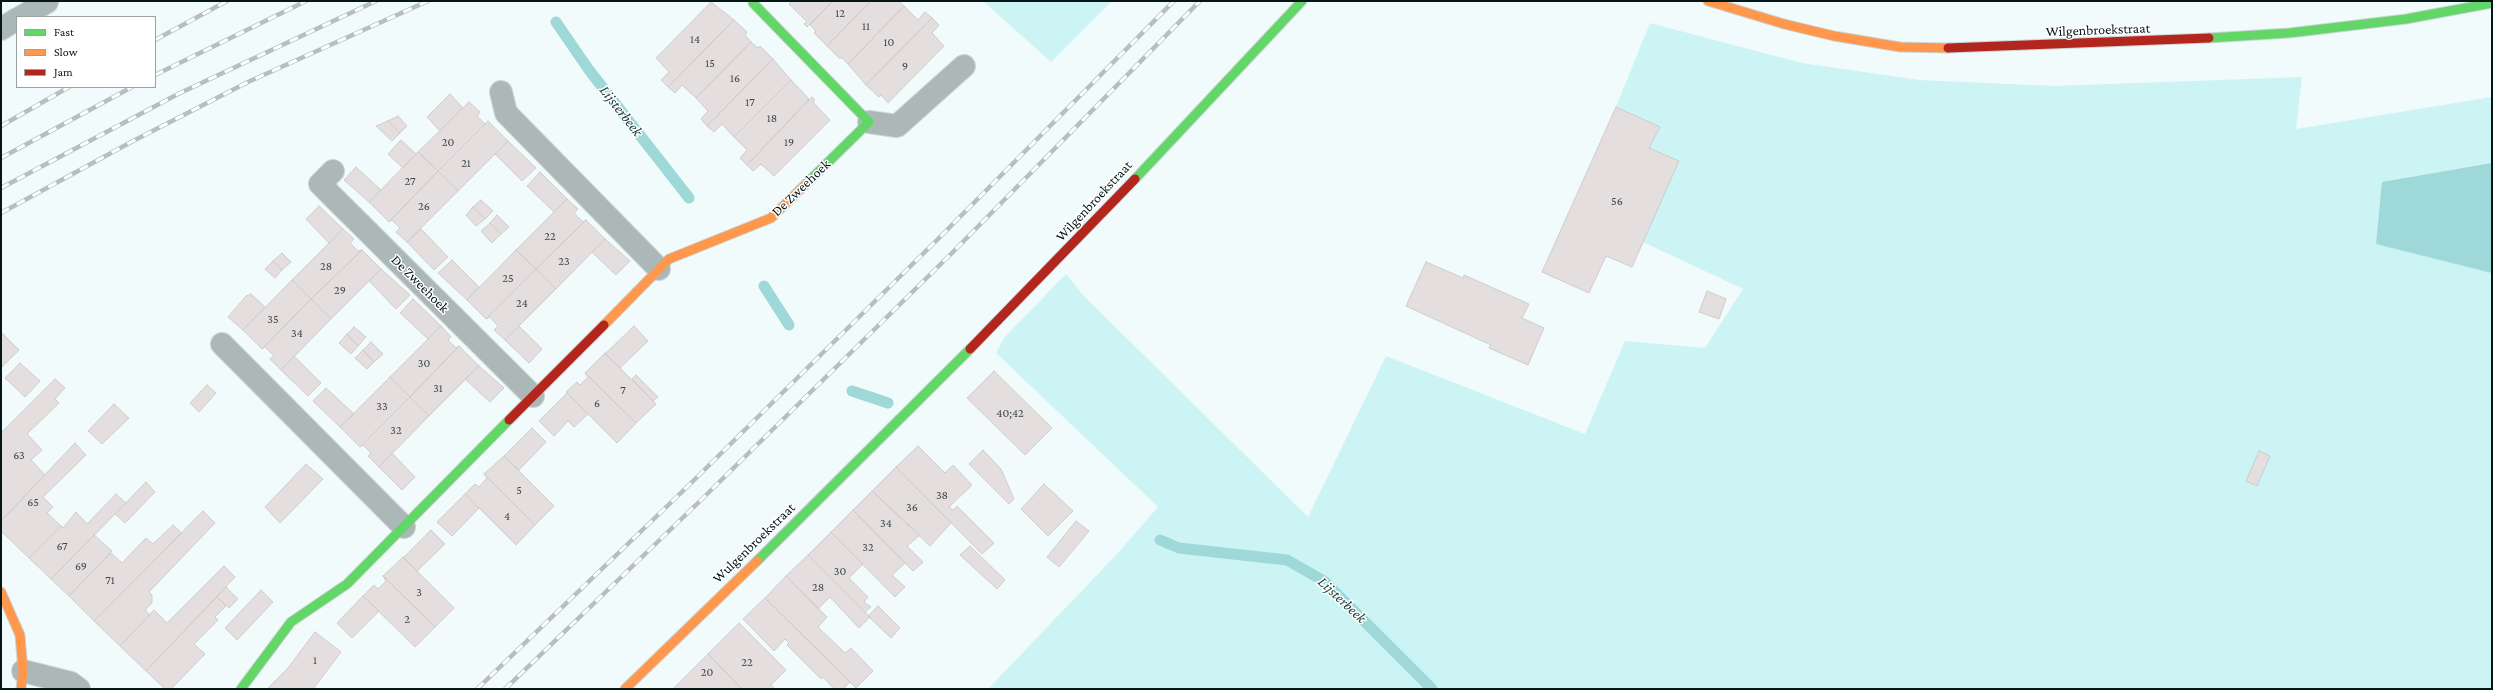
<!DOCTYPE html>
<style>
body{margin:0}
#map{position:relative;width:2493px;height:690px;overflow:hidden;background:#f1fbfb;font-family:"Crimson Pro",serif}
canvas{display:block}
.frame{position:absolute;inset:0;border:2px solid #051617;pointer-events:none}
.legend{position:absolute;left:16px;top:16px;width:140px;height:72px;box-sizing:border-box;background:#fff;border:1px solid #9ba2a2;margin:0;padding:5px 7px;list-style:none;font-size:12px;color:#051617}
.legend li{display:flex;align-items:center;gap:8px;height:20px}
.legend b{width:20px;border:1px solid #9ba2a2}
</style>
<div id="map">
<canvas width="2493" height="690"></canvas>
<div class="frame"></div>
<ul class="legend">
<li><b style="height:5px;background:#63d668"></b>Fast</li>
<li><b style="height:5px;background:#ff974d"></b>Slow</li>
<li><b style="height:5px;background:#b3261e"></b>Jam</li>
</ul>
</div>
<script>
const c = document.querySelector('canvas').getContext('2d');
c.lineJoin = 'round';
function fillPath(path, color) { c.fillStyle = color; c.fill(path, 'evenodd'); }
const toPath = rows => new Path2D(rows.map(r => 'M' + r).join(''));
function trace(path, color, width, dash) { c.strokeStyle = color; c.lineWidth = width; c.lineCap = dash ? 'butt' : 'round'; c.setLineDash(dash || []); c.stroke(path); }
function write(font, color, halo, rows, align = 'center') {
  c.font = font + ' "Crimson Pro",serif'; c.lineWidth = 3; c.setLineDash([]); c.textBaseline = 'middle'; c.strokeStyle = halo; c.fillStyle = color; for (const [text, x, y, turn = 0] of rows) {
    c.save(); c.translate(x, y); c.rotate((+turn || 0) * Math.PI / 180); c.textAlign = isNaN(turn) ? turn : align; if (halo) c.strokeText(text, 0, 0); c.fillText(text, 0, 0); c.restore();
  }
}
fillPath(toPath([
 [983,1,1112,1,1051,62],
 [1650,23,1802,63,1919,80,2054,86,2302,77,2296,129,2492,97,2492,689,988,689,1116,555,1158,507,996,353,1004,338,1066,274,1083,295,1308,517,1386,356,1585,434,1625,341,1705,348,1743,289,1643,242,1678,161,1649,148,1659,127,1616,107]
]), '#cdf4f5');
fillPath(toPath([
 [2492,163,2492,273,2376,244,2382,182]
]), '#9fd8d9');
trace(toPath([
 [556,22,589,70,689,198],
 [764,286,789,325],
 [852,391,888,403],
 [1160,540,1179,548,1287,560,1324,581,1432,689]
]), '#9fd8d9', 11);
const building = toPath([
 [792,1,833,1,807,27,804,24,807,22,789,4,792,1],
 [833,1,871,1,827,46,814,33,816,31,810,25,833,1],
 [871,1,899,1,904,6,848,64,841,57,840,59,827,46,871,1],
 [711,2,734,20,668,87,661,80,669,72,656,58,711,2],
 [904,6,918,20,925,12,932,18,866,85,848,64,904,6],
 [932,18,939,25,932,33,944,46,888,103,881,95,879,97,866,85,932,18],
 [734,20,747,32,745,35,751,42,696,98,682,85,675,93,668,87,734,20],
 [751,42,758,48,760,46,773,59,707,126,701,119,708,111,696,98,751,42],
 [773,59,791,80,734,137,722,124,714,132,707,126,773,59],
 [791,80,809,99,747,165,740,158,747,150,734,137,791,80],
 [450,94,463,108,440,131,427,117,450,94],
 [812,97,815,100,813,102,830,120,774,176,761,164,753,171,747,165,812,97],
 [469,102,480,112,477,116,485,124,438,171,418,152,469,102],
 [1616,107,1660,127,1649,148,1679,161,1632,267,1606,256,1589,293,1542,272,1616,107],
 [398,116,407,126,400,133,388,121,398,116],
 [388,121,400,133,392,141,376,126,388,121],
 [488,121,508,141,458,191,438,171,488,121],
 [401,140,416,154,403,168,388,154,401,140],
 [508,141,536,168,522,181,495,154,508,141],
 [418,152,438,171,389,222,369,202,418,152],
 [356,167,381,190,369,202,344,180,356,167],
 [438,171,458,191,407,242,396,232,400,228,392,220,389,222,438,171],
 [540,172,567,199,554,212,527,186,540,172],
 [567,199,578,209,574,213,583,222,586,220,536,269,516,250,567,199],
 [481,200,493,211,485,219,473,207,481,200],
 [319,206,343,229,329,243,306,219,319,206],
 [473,207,485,219,476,226,466,215,473,207],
 [497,215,509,227,501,234,490,223,497,215],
 [586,220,605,239,556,289,536,269,586,220],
 [490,223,501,234,492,243,481,231,490,223],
 [343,229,354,239,350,243,358,251,362,250,311,299,292,280,343,229],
 [421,229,448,257,434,270,407,242,421,229],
 [605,239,630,261,616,275,592,252,605,239],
 [362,250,381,269,331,319,311,299,362,250],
 [516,250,536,269,486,319,467,300,516,250],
 [282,253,291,262,282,270,273,261,282,253],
 [452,260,479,287,467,300,438,273,452,260],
 [273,261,282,270,275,278,265,269,273,261],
 [1426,262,1463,278,1464,275,1529,304,1522,318,1544,328,1528,365,1489,348,1491,345,1406,306,1426,262],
 [381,269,410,295,396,309,369,281,381,269],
 [536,269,556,289,505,340,494,330,498,326,490,317,486,319,536,269],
 [292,280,311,299,262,349,243,330,292,280],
 [1707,291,1726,299,1719,319,1699,312,1707,291],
 [251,294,265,307,243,330,228,317,246,296,251,294],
 [311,299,331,319,281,370,270,359,274,356,265,347,262,349,311,299],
 [413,299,441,326,428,339,400,313,413,299],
 [441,326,451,337,448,340,456,348,459,346,410,397,390,377,441,326],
 [519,326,542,349,529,363,505,340,519,326],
 [634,326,648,341,620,368,605,354,634,326],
 [354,327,366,337,358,346,347,334,354,327],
 [1,332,19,350,1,368,1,332],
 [347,334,358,346,351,354,339,343,347,334],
 [371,342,383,354,374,362,363,350,371,342],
 [459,346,479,366,429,416,410,397,459,346],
 [363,350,374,362,367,369,355,358,363,350],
 [605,353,656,404,636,423,585,373,605,353],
 [294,356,321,383,308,396,281,370,294,356],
 [20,363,40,381,25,397,5,378,20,363],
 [479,366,504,388,490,402,465,379,479,366],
 [994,371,1052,428,1025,455,967,398,994,371],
 [585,373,636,423,617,443,566,392,577,382,580,385,588,377,585,373],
 [636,375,658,397,653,401,632,379,636,375],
 [390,377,410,397,360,447,340,427,390,377],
 [55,379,65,388,55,399,59,403,27,434,42,450,31,460,45,475,1,521,1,433,55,379],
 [207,385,216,393,199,412,190,403,207,385],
 [326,388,354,414,340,427,313,401,326,388],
 [567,393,588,414,574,427,568,421,554,436,539,421,567,393],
 [410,397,429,416,379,467,368,456,371,453,363,445,360,447,410,397],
 [114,404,129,418,102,444,88,431,114,404],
 [532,428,546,442,519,470,504,456,532,428],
 [75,443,86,455,43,497,53,507,47,513,61,526,29,558,1,531,1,521,75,443],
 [918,446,945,473,953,465,972,485,949,507,953,510,957,506,994,543,982,554,896,467,918,446],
 [983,450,1001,469,1014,499,1009,504,969,464,983,450],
 [2259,451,2270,456,2257,486,2246,481,2259,451],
 [392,453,415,477,402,490,379,467,392,453],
 [504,456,554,506,535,525,484,474,504,456],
 [306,464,323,479,280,523,265,507,306,464],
 [896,467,951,523,930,546,872,491,896,467],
 [484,474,535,525,516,545,465,494,475,484,479,487,487,478,484,474],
 [146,482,155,492,125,523,115,514,146,482],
 [1044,484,1073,511,1048,536,1021,509,1044,484],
 [872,491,920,535,907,546,923,562,913,571,853,510,872,491],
 [116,494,126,503,51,579,29,558,61,526,63,528,76,512,87,524,116,494],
 [465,494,479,508,452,536,437,522,465,494],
 [853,510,905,563,892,575,905,587,895,597,831,532,853,510],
 [203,511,215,523,149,592,152,595,152,603,145,610,150,615,120,646,94,621,203,511],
 [1076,521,1089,531,1059,567,1047,557,1076,521],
 [173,525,182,533,94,621,69,596,111,553,122,563,146,538,153,544,173,525],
 [431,530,445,544,417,571,403,558,431,530],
 [831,532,863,564,849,578,868,597,864,602,871,607,865,612,808,555,831,532],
 [94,535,112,551,69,596,51,579,94,535],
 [970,546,1005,580,997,589,960,555,970,546],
 [808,555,870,617,859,628,830,597,818,609,786,576,808,555],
 [403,557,454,608,435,627,383,576,403,557],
 [224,566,235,577,146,671,120,646,154,610,167,623,224,566],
 [383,576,435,627,415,647,363,596,374,585,378,589,386,581,383,576],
 [786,576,827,617,818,627,845,653,851,648,873,671,856,688,765,598,786,576],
 [226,587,238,599,229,608,217,597,226,587],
 [261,590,273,602,237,640,225,628,261,590],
 [363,596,379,611,352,638,337,623,363,596],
 [217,597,226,606,215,617,218,620,194,644,205,654,171,689,165,689,146,671,217,597],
 [765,598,850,682,843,689,834,689,823,677,821,679,787,645,789,643,785,639,774,651,743,619,765,598],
 [878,606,900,628,891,638,868,616,878,606],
 [739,623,786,670,771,685,775,689,742,689,708,654,739,623],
 [315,632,341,652,313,689,267,689,288,668,315,632],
 [708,654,742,689,673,689,708,654]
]);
fillPath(building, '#e5dede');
trace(building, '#cecccc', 1);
const street = toPath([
 [21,17,47,2],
 [1,29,17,19],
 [501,92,506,113,659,269],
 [869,122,897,126,964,66],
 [333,171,320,184,533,396],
 [222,344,404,527],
 [23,671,71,683,79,689]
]);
const fast = toPath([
 [753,3,869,122,811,179],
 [2209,38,2289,33,2406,19,2492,3],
 [1135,179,1302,1],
 [757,561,970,349],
 [241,689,291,622,347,584,509,420]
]);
const slow = toPath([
 [1708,1,1784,24,1834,36,1900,47,1948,48],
 [604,325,669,259,771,218,811,179],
 [1,592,20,635,23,671,21,689],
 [625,689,757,561]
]);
const jam = toPath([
 [1948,48,2209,38],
 [970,349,1135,179],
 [509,420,604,325]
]);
trace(street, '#ccd6d6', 24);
trace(fast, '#ccd6d6', 11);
trace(slow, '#ccd6d6', 11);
trace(jam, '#ccd6d6', 11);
trace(street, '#acb7b8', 22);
trace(fast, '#63d668', 9);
trace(slow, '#ff974d', 9);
trace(jam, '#b3261e', 9);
const rail = toPath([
 [155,40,227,1],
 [155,75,306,1],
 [1,126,69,87],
 [1,158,132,87],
 [1,188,178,94,376,1],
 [1,213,133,141,248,82,428,1],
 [477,689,686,488,941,236,1174,1],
 [505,689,699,502,951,254,1200,1]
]);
trace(rail, '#b5bfbf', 4.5);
trace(rail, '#fff', 3, [9]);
write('12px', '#3d4849', null, [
 ["12",840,13],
 ["11",866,26],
 ["14",695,39],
 ["10",889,42],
 ["15",710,63],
 ["9",905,66],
 ["16",735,78],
 ["17",750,102],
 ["18",772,118],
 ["20",448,142],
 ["19",789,142],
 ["21",466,163],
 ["27",410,181],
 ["56",1617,201],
 ["26",424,206],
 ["22",550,236],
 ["23",564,261],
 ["28",326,266],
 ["25",508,278],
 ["29",340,290],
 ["24",522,303],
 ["35",273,319],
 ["34",297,333],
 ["30",424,363],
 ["31",438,388],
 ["7",623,390],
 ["6",597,403],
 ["33",382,406],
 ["40;42",1010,413],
 ["32",396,430],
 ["63",19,455],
 ["5",519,490],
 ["38",942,495],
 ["65",33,502],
 ["36",912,507],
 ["4",507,516],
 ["34",886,523],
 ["67",62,546],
 ["32",868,547],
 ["69",81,566],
 ["30",840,571],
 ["71",110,580],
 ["28",818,587],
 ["3",419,592],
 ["2",407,619],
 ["1",315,660],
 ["22",747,662],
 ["20",707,672]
]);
write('14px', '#051617', '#fff', [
 ["Wilgenbroekstraat",2098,30,-2],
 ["De Zweehoek",801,188,-44],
 ["Wilgenbroekstraat",1094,201,-47],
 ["De Zweehoek",420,284,45],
 ["Wulgenbroekstraat",754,543,-44]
]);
write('italic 15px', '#1c4142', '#fff', [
 ["Lijsterbeek",621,111,52],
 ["Lijsterbeek",1342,600,43]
]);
</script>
